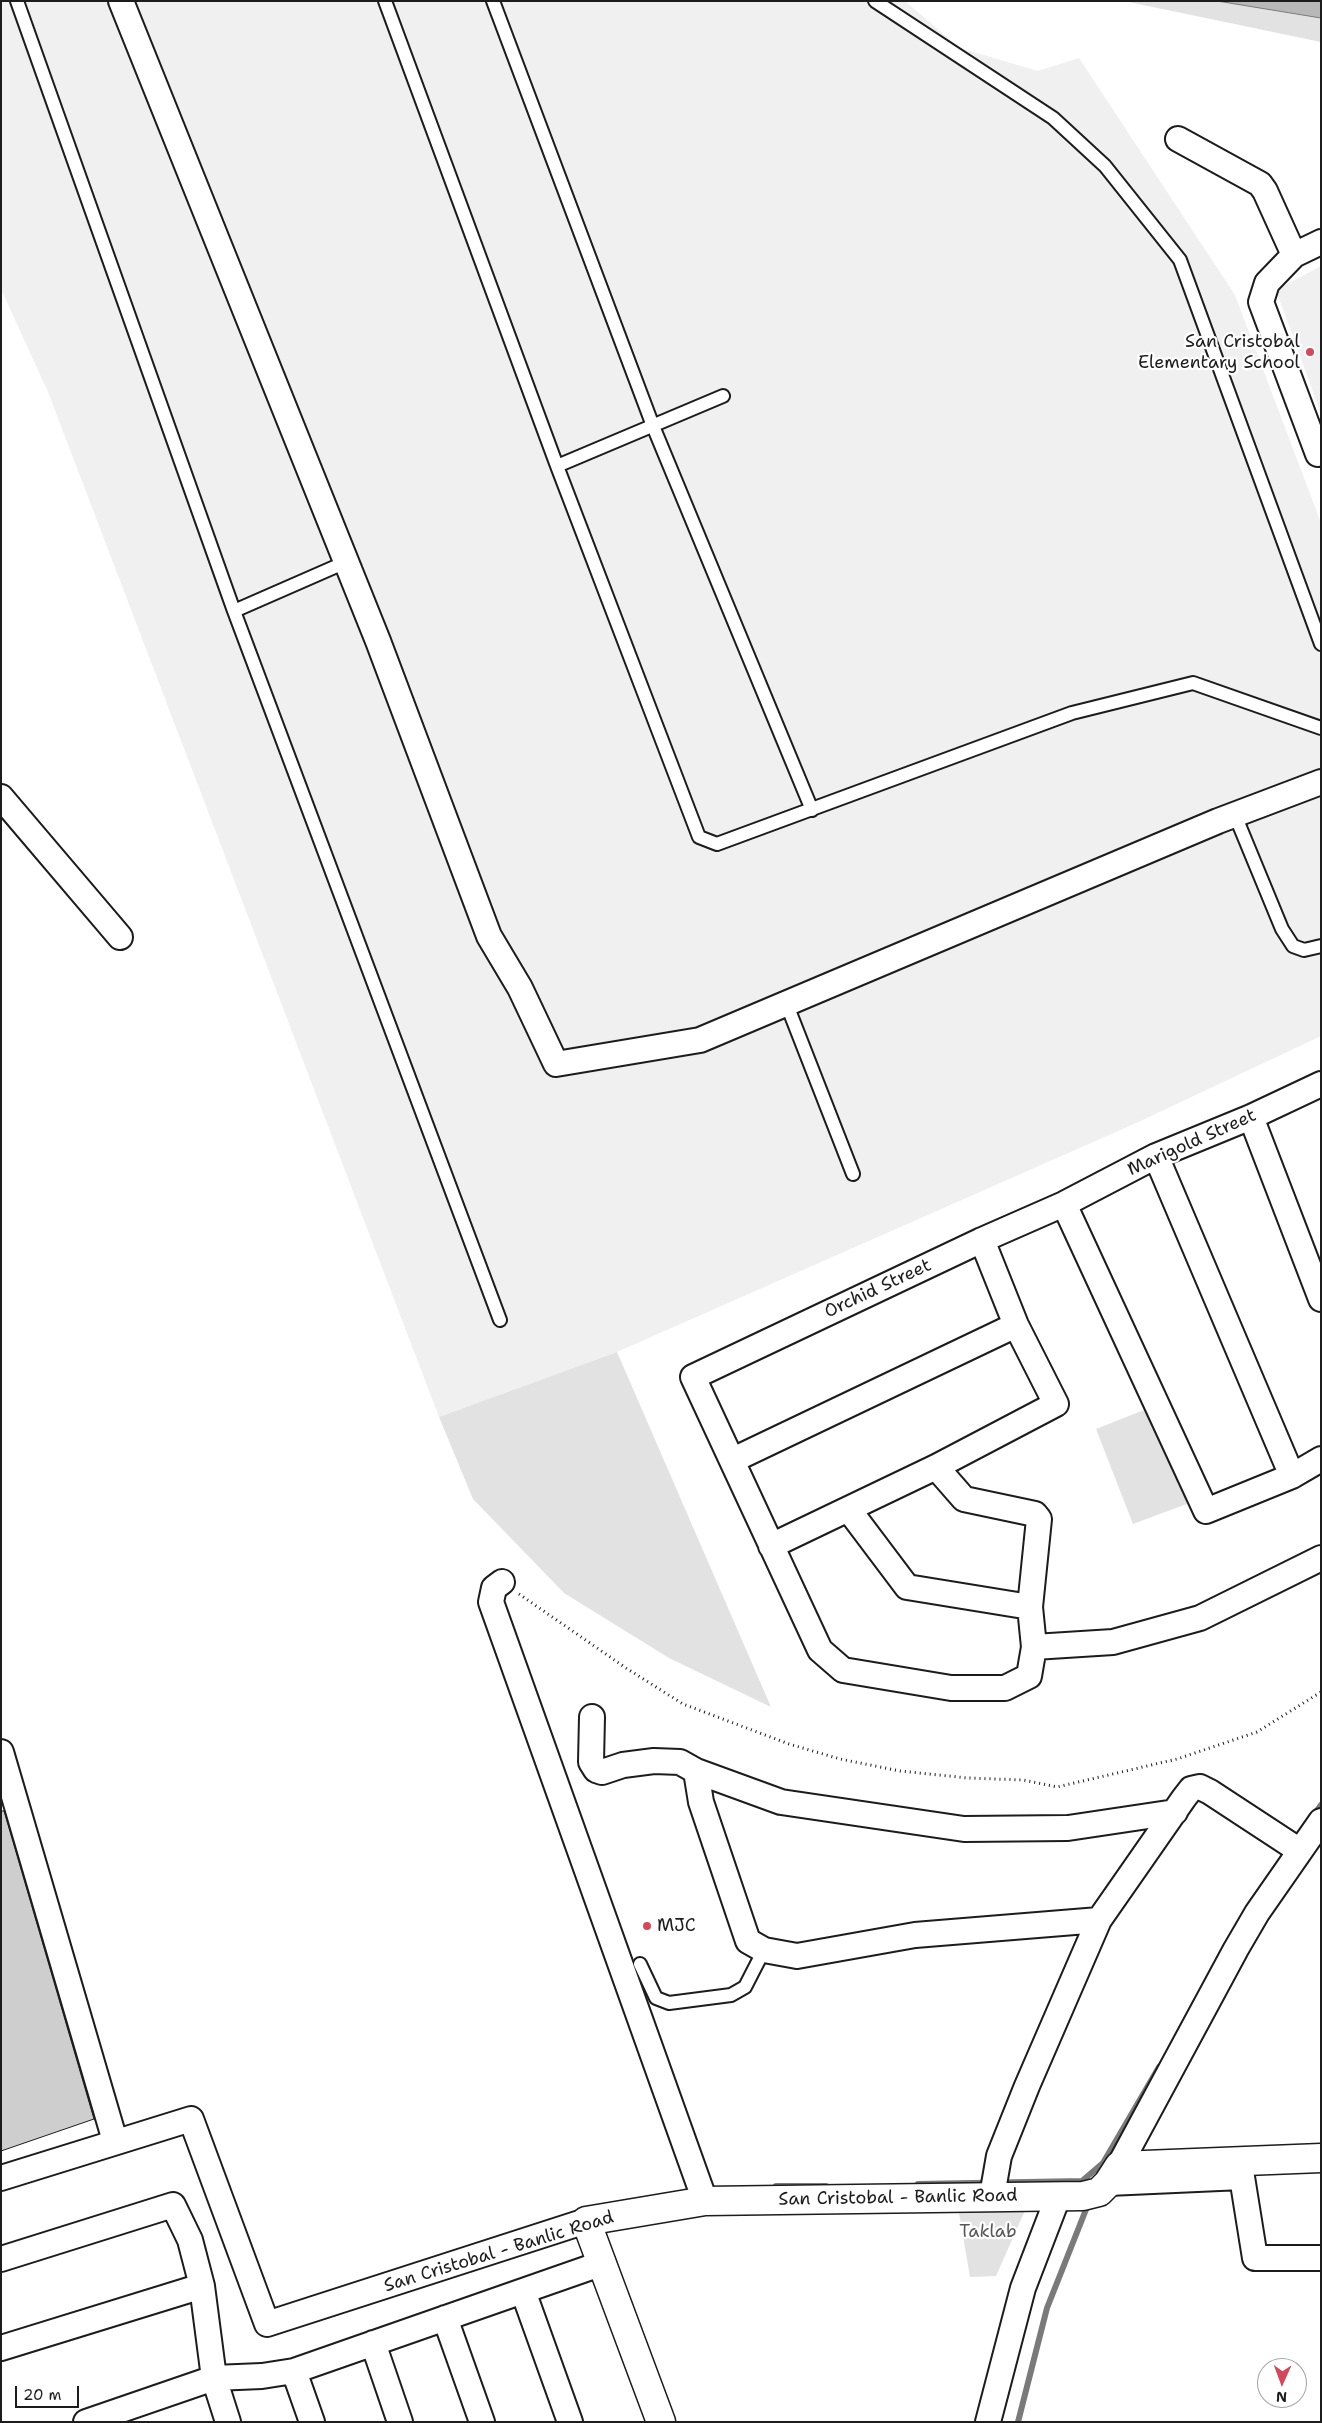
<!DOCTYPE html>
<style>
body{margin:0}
#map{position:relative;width:1322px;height:2423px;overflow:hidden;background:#fff;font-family:"Shantell Sans",sans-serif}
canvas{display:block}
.frame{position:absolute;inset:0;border:2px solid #1c1c1c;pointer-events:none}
.north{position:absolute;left:1257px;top:2358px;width:50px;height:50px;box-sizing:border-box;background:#fff;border:1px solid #a4a4a4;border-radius:50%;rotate:182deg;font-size:14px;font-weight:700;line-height:20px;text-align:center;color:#1c1c1c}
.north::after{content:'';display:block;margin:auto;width:18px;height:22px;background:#d1495b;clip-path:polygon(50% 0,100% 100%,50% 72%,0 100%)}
.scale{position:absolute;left:15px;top:2386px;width:64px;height:22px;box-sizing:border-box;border:2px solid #1c1c1c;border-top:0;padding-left:6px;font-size:15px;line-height:18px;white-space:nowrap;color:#1c1c1c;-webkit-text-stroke:4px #fff;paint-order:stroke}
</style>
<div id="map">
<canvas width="1322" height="2423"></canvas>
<div class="frame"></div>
<div class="north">N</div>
<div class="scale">20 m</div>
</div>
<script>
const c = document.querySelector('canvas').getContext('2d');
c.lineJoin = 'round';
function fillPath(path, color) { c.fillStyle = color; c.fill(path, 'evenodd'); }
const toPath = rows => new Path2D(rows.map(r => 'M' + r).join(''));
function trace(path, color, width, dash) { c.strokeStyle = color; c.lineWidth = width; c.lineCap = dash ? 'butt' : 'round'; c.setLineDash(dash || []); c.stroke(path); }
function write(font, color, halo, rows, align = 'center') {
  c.font = font + ' "Shantell Sans",sans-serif'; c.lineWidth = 4.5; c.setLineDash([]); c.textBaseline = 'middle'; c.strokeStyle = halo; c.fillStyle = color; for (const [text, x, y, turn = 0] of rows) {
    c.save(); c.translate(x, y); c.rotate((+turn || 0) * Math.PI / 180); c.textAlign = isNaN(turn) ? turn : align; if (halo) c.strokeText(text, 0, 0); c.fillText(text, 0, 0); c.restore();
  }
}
fillPath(toPath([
 [1,1,905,1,960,48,1038,71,1079,58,1235,295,1321,523,1321,1036,1134,1124,617,1352,439,1417,48,392,1,289],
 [1321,266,1321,414,1276,290]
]), '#f0f0f0');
fillPath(toPath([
 [1124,1,1217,1,1321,18,1321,42],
 [617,1352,771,1707,669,1658,564,1593,473,1499,439,1417],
 [1154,1406,1192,1502,1133,1524,1096,1429],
 [1027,2206,996,2276,970,2277,958,2207]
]), '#e2e2e2');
const water = toPath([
 [1217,1,1321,1,1321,18,1217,1]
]);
fillPath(water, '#b8b8b8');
trace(water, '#7a7a7a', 1);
trace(toPath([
 [1313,1816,1321,1805],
 [918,2184,1082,2181,1103,2163,1159,2067],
 [776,2186,826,2186],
 [1018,2422,1047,2308,1087,2207]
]), '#7a7a7a', 6);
const building = toPath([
 [1,1811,4,1811,94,2119,1,2151,1,1811]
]);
fillPath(building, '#cecece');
trace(building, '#1c1c1c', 1);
const service = toPath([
 [17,1,234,611,346,562],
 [385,1,557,466,699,837,717,844,1072,713,1193,683,1321,728],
 [493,1,653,426,812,810],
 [875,1,1053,118,1105,166,1180,260,1321,644],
 [557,466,723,396],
 [234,611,500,1320],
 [1235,815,1282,929,1293,946,1304,950,1321,946],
 [787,1005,853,1174],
 [640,1964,656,1998,669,2003,731,1995,745,1987,764,1950]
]);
const minor = toPath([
 [121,1,378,641,489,936,520,988,556,1064,700,1040,1218,821,1321,782],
 [1178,139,1260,184,1265,191,1294,255],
 [1318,454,1261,302,1267,283,1294,255,1321,242],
 [1,797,120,937],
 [1251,1117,1321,1299],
 [1156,1156,1292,1476],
 [1064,1204,1206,1511,1292,1476,1321,1459],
 [733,1460,1016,1325],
 [936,1467,964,1499,1035,1514,1039,1519,1030,1607,1034,1647,1029,1676,1005,1688,951,1688,843,1670,820,1650,693,1377,982,1240,1064,1204,1156,1156,1251,1117,1321,1084],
 [849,1510,907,1587,1030,1607],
 [771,1546,936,1467,1056,1404,1016,1325,982,1240],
 [502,1582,494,1588,491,1602,705,2201],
 [1034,1647,1113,1642,1200,1618,1321,1558],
 [592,1717,591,1762,596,1770,602,1772,623,1765,654,1761,680,1762,696,1771,781,1802,964,1829,1068,1828,1175,1812],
 [1,1752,115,2141],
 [696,1771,701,1802,748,1941,764,1950,797,1956,915,1935,1099,1920],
 [1119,2166,1236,1949,1257,1913,1321,1821],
 [1,2178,191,2119,267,2324,586,2221],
 [1108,2183,1242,2177,1255,2258,1321,2258],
 [992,2196,999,2156,1027,2086,1099,1920,1184,1798,1191,1789,1200,1787,1210,1792,1300,1851],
 [1,2259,173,2205,190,2240,202,2286,214,2378,228,2422],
 [523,2291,570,2422],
 [445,2318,482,2422],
 [373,2343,400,2422],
 [1,2348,202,2286],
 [294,2371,312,2422],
 [86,2422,214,2378,262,2376,294,2371,603,2263],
 [988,2422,1023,2288,1058,2197]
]);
const tertiary = toPath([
 [661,2422,586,2221,705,2201,1083,2196,1099,2192,1108,2183,1119,2166,1321,2158]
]);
trace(service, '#1c1c1c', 16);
trace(minor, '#1c1c1c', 28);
trace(tertiary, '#1c1c1c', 31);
trace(toPath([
 [519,1594,626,1668,683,1704,789,1744,840,1759,900,1771,968,1778,1023,1780,1057,1787,1177,1759,1257,1732,1321,1692]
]), '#1c1c1c', 3, [1, 4]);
trace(service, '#fff', 12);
trace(minor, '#fff', 24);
trace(tertiary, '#fff', 28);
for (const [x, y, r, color] of [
 [1310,352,5,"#d1495b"],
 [647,1926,5,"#d1495b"]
]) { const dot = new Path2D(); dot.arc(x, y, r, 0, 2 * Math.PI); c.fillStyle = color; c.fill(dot); trace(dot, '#fff', 2); }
write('18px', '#1c1c1c', '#fff', [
 ["San Cristobal",1300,342],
 ["Elementary School",1300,363],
 ["MJC",657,1926,"left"]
], 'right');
write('18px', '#1c1c1c', '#fff', [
 ["Marigold Street",1192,1143,-24],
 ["Orchid Street",878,1289,-25],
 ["San Cristobal - Banlic Road",898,2198,-1],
 ["San Cristobal - Banlic Road",499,2252,-17]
]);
write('18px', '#575757', '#fff', [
 ["Taklab",988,2232]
]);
</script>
